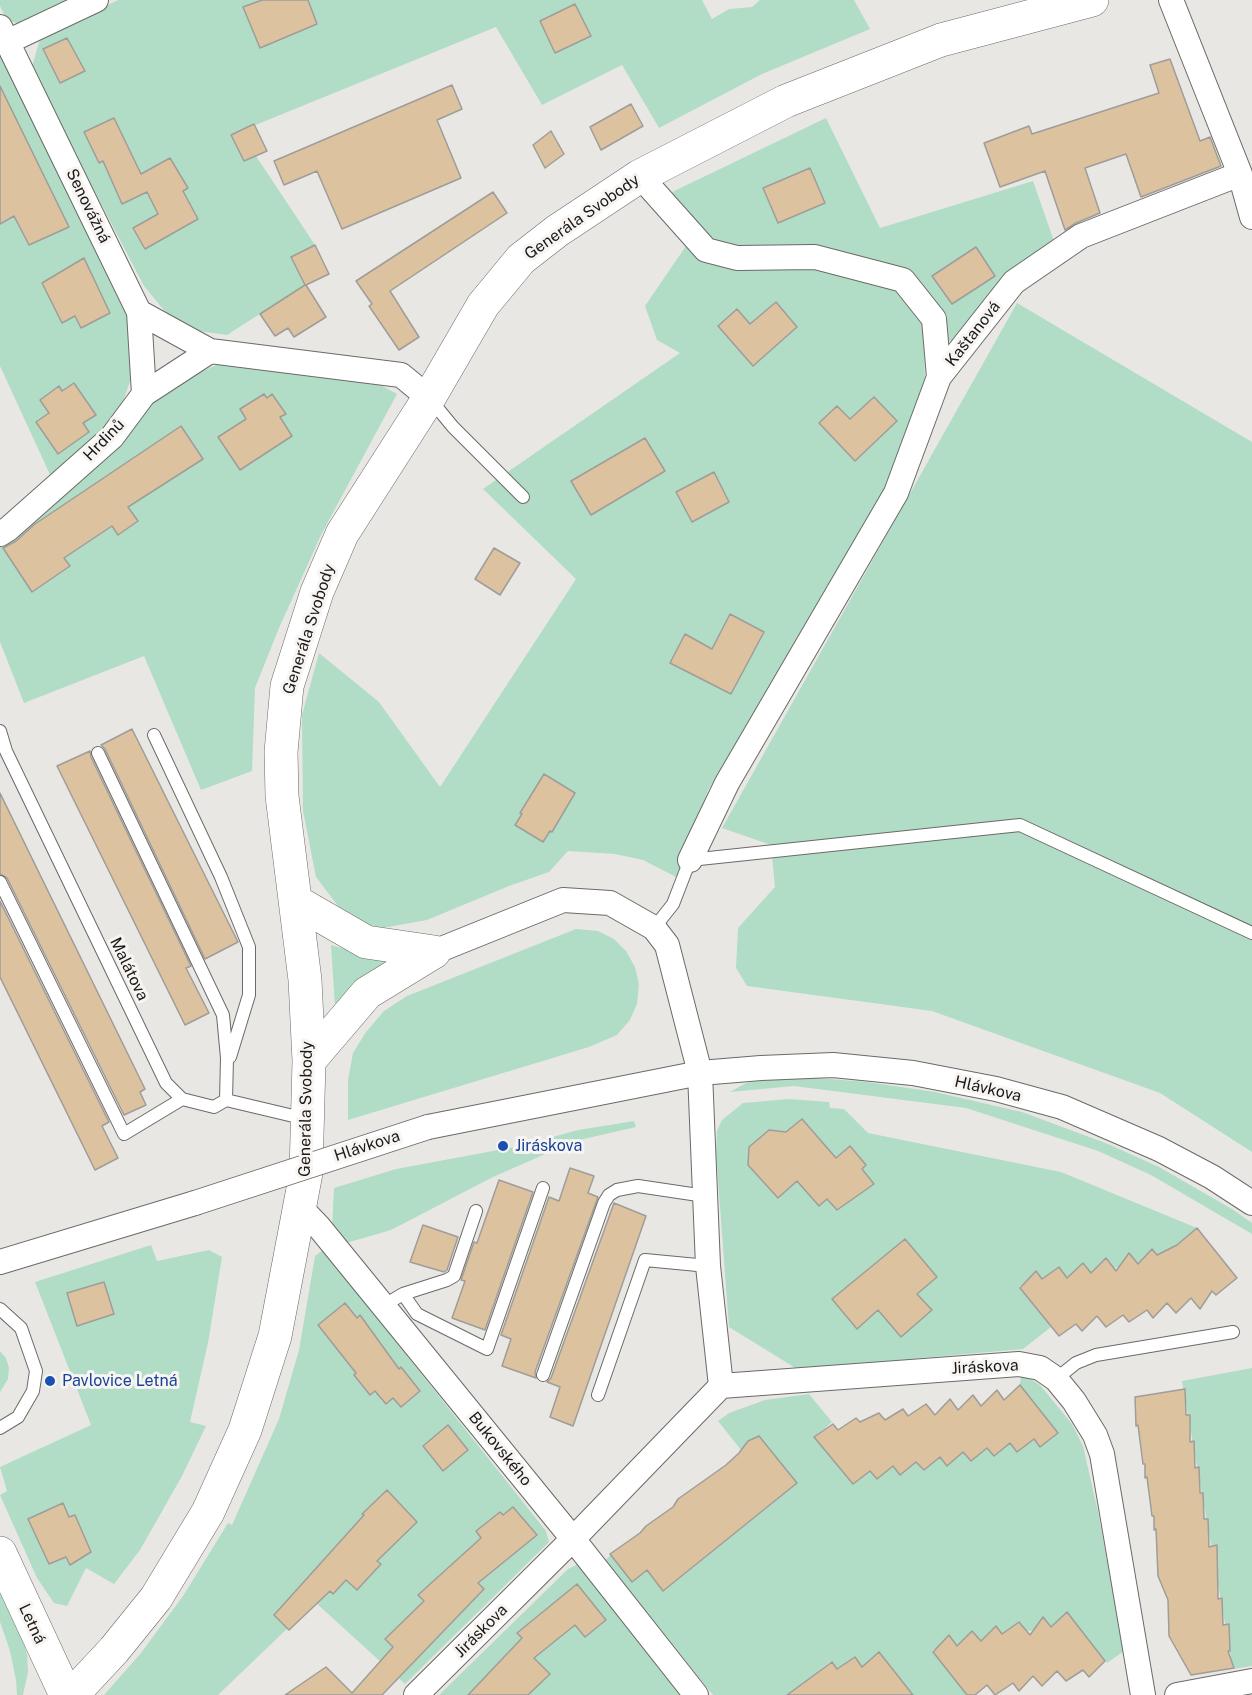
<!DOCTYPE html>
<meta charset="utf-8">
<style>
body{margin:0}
canvas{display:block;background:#e9e7e4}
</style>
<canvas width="1252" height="1695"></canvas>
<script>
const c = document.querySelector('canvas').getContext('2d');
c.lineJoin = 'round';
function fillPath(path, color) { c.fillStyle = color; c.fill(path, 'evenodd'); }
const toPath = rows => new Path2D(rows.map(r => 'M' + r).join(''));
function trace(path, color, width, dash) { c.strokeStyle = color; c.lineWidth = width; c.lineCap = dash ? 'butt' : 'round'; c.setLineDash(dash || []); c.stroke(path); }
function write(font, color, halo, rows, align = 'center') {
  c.font = font + ' "Public Sans",sans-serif'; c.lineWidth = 6; c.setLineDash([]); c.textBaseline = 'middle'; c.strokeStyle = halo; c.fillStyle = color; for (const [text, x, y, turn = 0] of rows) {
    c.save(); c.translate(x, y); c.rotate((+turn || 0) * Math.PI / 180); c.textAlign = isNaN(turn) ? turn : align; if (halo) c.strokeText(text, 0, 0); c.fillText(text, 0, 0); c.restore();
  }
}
fillPath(toPath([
 [0,0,72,0,19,24,7,20,0,6],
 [118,0,702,0,712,19,729,9,752,7,760,0,854,0,870,29,762,74,659,128,622,65,542,105,496,27,231,135,244,161,256,156,315,245,291,257,305,285,227,335,192,330,177,326,144,286,31,70,40,39],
 [0,50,130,316,134,354,130,381,124,399,114,418,52,479,0,366],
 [826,118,880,228,1033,181,1055,244,954,341,942,340,904,271,738,251,712,244,668,194],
 [688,243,805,263,898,284,923,313,925,380,902,455,858,538,708,790,678,878,643,860,615,854,568,851,549,872,509,886,427,920,377,929,341,910,316,877,303,811,302,715,319,653,379,702,440,787,576,579,483,489,680,353,657,340,645,306],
 [1017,303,1252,442,1252,1152,1160,1093,932,1011,747,986,736,968,738,928,775,887,771,845,722,828],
 [227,360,371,380,397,394,322,533,279,628,255,688,252,771,201,790,144,656,24,703,0,642,0,542,173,385],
 [576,929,598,931,614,939,626,951,635,967,639,984,637,1004,630,1020,617,1035,589,1047,348,1120,348,1080,353,1053,366,1032,384,1011,407,996],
 [331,945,392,963,335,1007],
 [793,1076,867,1082,935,1092,1022,1112,1108,1144,1159,1167,1232,1209,1252,1223,1252,1234,1151,1175,1098,1151,966,1108,794,1086,730,1092,746,1083],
 [789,1099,829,1102,830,1108,844,1109,868,1133,1061,1172,1197,1228,1161,1259,1019,1286,1051,1327,1023,1349,797,1369,729,1327,716,1153,717,1131,722,1120,743,1103],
 [634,1121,636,1127,575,1141,493,1177,391,1230,346,1243,332,1228,334,1188,396,1169,520,1146,578,1130],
 [151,1245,157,1261,209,1250,222,1257,208,1343,190,1422,206,1426,182,1476,140,1550,114,1584,86,1568,67,1606,54,1603,37,1578,0,1495,7,1491,0,1467,91,1425,35,1282],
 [323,1250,546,1531,549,1542,405,1684,315,1602,218,1695,104,1695,141,1653,183,1596,228,1523,232,1525,279,1419,299,1350,315,1256],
 [0,1351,6,1358,9,1368,8,1379,0,1392],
 [1252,1368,1252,1666,1233,1669,1182,1381],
 [1021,1373,1040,1385,1072,1424,1083,1446,1098,1512,1124,1651,1107,1663,1067,1613,1050,1627,932,1650,967,1695,886,1695,863,1667,839,1671,830,1662,789,1695,713,1695,605,1560,611,1555,646,1570,664,1591,779,1498,718,1421,729,1413,765,1400,809,1394,832,1422,815,1437,853,1484,869,1469,1033,1439,1020,1385],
 [578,1564,681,1695,439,1695,568,1569],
 [0,1586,19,1628,27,1654,28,1672,23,1695,17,1695,16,1680,10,1651,0,1622]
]), '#b1ddc7');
const building = toPath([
 [262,0,308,0,317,24,260,48,243,7,262,0],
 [575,4,591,36,555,53,540,21,575,4],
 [67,38,85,71,60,83,43,49,67,38],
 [1170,59,1200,141,1210,137,1221,166,1141,197,1126,154,1085,168,1100,213,1076,223,1065,230,1045,171,1000,187,984,143,1029,126,1032,134,1159,93,1150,65,1170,59],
 [452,85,462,109,437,120,461,178,342,229,317,171,284,185,274,161,452,85],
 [0,86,69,227,29,245,14,216,0,224,0,86],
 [631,104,643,126,601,150,590,127,631,104],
 [114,118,141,174,170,158,188,188,183,191,198,219,145,249,133,228,158,214,147,192,122,204,103,161,99,163,84,132,114,118],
 [254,124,267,151,244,161,231,135,254,124],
 [551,131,564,154,545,168,533,145,551,131],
 [810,168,825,203,778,223,763,188,810,168],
 [493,192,507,213,390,291,419,337,399,350,369,306,372,304,356,281,493,192],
 [315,245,329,274,306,285,326,317,294,337,288,328,275,336,260,314,305,285,291,257,315,245],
 [976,247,995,276,952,304,932,276,976,247],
 [84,258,110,313,81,328,75,316,62,323,42,283,84,258],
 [776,302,797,327,753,366,718,326,737,309,750,324,776,302],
 [74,383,96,415,83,423,89,432,58,454,36,422,49,413,40,400,59,386,62,391,74,383],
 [264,394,267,398,272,394,286,414,280,417,292,436,240,470,218,437,246,419,240,409,264,394],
 [874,397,897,421,855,461,819,423,837,406,850,419,874,397],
 [181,426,203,459,128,507,138,521,118,535,112,526,64,558,70,566,32,592,3,548,16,541,35,524,181,426],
 [645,438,665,471,591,515,571,481,645,438],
 [714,472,729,502,692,522,676,492,714,472],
 [494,548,520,563,500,595,475,579,494,548],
 [730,614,764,632,731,694,670,663,685,634,712,649,730,614],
 [132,729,238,942,205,959,105,749,101,745,132,729],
 [90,751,91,757,191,966,186,968,209,1013,185,1025,57,766,90,751],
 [544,774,575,793,552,832,550,831,543,842,515,825,522,814,520,813,544,774],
 [0,793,145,1089,140,1092,146,1105,124,1115,7,878,0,874,0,793],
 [0,901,109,1122,102,1126,118,1158,95,1170,0,977,0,901],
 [802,1119,836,1158,850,1146,866,1165,862,1169,874,1184,837,1210,827,1199,819,1206,797,1181,778,1198,748,1165,749,1147,769,1130,786,1132,802,1119],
 [570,1168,594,1176,588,1193,598,1197,535,1372,536,1378,502,1366,511,1339,501,1335,549,1197,559,1201,570,1168],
 [499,1180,533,1192,485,1330,452,1318,465,1281,461,1280,474,1242,477,1243,499,1180],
 [614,1203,646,1216,573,1426,550,1417,560,1387,547,1382,551,1378,614,1203],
 [423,1225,458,1237,447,1270,444,1272,410,1262,423,1225],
 [1197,1228,1237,1278,1216,1295,1212,1291,1200,1309,1191,1298,1176,1313,1167,1303,1153,1318,1147,1310,1129,1322,1123,1315,1106,1327,1097,1316,1082,1331,1076,1324,1059,1336,1020,1288,1036,1271,1042,1279,1059,1267,1067,1278,1083,1263,1091,1273,1106,1258,1116,1271,1129,1253,1138,1264,1152,1249,1157,1255,1177,1245,1197,1228],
 [905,1239,937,1277,917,1294,932,1310,901,1337,878,1310,857,1329,832,1299,905,1239],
 [104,1282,114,1314,77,1326,67,1293,104,1282],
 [345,1303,357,1318,360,1315,399,1369,401,1367,420,1391,401,1407,393,1398,386,1404,375,1391,370,1395,354,1375,356,1373,318,1325,345,1303],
 [1020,1385,1058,1433,1040,1447,1034,1439,1017,1452,1010,1443,994,1456,987,1448,971,1461,963,1452,947,1466,940,1457,924,1470,916,1462,900,1475,893,1466,877,1479,870,1471,853,1484,814,1437,833,1424,838,1430,856,1418,860,1422,879,1413,885,1420,903,1409,908,1416,926,1404,935,1415,950,1399,958,1410,973,1395,981,1406,997,1390,1004,1400,1020,1385],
 [1185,1389,1186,1415,1190,1415,1190,1442,1194,1441,1195,1468,1199,1467,1200,1493,1203,1493,1204,1519,1208,1519,1209,1547,1217,1545,1218,1599,1222,1598,1223,1625,1229,1624,1230,1651,1228,1651,1234,1668,1191,1675,1169,1636,1168,1600,1158,1576,1156,1529,1154,1530,1154,1516,1152,1516,1147,1477,1145,1478,1145,1464,1143,1464,1138,1425,1136,1426,1135,1397,1185,1389],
 [448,1425,468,1450,443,1471,423,1446,448,1425],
 [759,1436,797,1483,663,1591,647,1570,632,1582,610,1554,640,1533,646,1526,673,1507,678,1499,726,1465,739,1453,748,1441,759,1436],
 [387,1490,417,1522,377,1561,381,1564,357,1590,346,1580,333,1594,330,1591,289,1630,274,1615,364,1515,362,1514,387,1490],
 [63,1503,69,1517,75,1515,91,1552,70,1565,66,1557,49,1564,28,1519,63,1503],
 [513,1507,537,1535,478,1583,484,1589,382,1695,285,1695,326,1667,352,1693,393,1647,385,1639,424,1601,418,1595,481,1538,476,1531,500,1512,503,1515,513,1507],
 [577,1584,606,1620,585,1637,575,1625,534,1658,550,1674,528,1695,468,1695,522,1638,517,1633,577,1584],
 [1067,1612,1105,1661,1089,1677,1083,1670,1066,1681,1057,1671,1042,1686,1033,1676,1019,1691,1013,1683,995,1695,987,1685,975,1695,967,1695,933,1652,949,1635,957,1646,972,1631,981,1641,996,1626,1002,1634,1019,1622,1030,1635,1043,1617,1051,1627,1067,1612],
 [879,1652,913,1695,787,1695,832,1662,837,1669,855,1657,862,1667,879,1652]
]);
fillPath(building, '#dcc29e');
trace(building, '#9f9d9a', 1.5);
const lane = toPath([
 [430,399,453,427,523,497],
 [0,731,6,751,166,1083,182,1099,214,1107,226,1100,306,1119],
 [154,735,221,877,249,947,249,995,230,1057],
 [98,753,223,1015,227,1058,226,1100],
 [0,882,124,1134,182,1099],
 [654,928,673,904,690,860,1020,825,1252,933],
 [403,1294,447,1280,454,1276,476,1211],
 [383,1306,403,1294,417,1314,487,1349,543,1188],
 [0,1309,21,1328,36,1371,33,1391,18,1417,0,1428],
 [543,1375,604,1203,609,1195,617,1190,638,1186,705,1196],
 [1056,1379,1076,1363,1096,1355,1233,1332],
 [598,1395,645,1260,708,1266]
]);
const street = toPath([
 [1171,0,1240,174,1252,217],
 [0,27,139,312,144,394],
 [7,42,96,0],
 [640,176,706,250,737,258,815,257,903,280,934,319,939,377,1014,282,1081,236,1240,174],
 [139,312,210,351,401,375,429,398],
 [0,534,8,529,112,437,144,394,210,351],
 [690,860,727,783,896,493,939,377],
 [428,1127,700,1073,761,1068,833,1065,913,1073,996,1089,1062,1107,1159,1149,1212,1177,1252,1203],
 [300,1207,319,1227,573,1539,696,1695],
 [0,1262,195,1203],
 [721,1386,1019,1364,1040,1368,1056,1379,1074,1401,1095,1435,1102,1454,1143,1695],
 [416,1695,573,1539,721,1386,708,1266,700,1073,667,945,654,928,610,903,563,900,434,952],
 [1177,1695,1252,1681]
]);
const secondary = toPath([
 [295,901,366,942,434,952],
 [309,1061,367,993,434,952],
 [0,1553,66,1695],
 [72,1695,114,1650,156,1598,208,1512,245,1430,275,1336,306,1173,309,1061,305,980,282,796,281,752,287,686,317,592,342,534,429,398,483,305,521,259,557,231,640,176,786,101,941,40,1092,0]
]);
trace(lane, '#6c6a68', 14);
trace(street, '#6c6a68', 26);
trace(secondary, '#6c6a68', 34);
trace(lane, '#fff', 12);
trace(street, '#fff', 24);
trace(secondary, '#fff', 33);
const streetBridge = toPath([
 [195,1203,428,1127]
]);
trace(streetBridge, '#6c6a68', 26, []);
trace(streetBridge, '#fff', 24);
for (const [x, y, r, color] of [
 [503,1146,6,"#1a4fb4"],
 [50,1381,6,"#1a4fb4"]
]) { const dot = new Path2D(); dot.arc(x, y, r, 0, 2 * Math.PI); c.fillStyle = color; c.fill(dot); trace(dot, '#f7f4f1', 2); }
write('16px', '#1a1918', '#f7f4f1', [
 ["Senovážná",88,206,64],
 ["Generála Svobody",582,217,-35],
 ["Kaštanová",973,334,-52],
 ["Hrdinů",104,440,-46],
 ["Generála Svobody",309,629,-72],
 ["Malátova",129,969,64],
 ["Hlávkova",988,1089,13],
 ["Generála Svobody",306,1109,-89],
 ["Hlávkova",367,1146,-18],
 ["Jiráskova",985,1367,-3],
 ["Bukovského",500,1449,51],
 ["Letná",32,1624,65],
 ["Jiráskova",481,1631,-45]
]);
write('16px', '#164399', '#f7f4f1', [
 ["Jiráskova",515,1146],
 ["Pavlovice Letná",62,1381]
], 'left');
</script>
